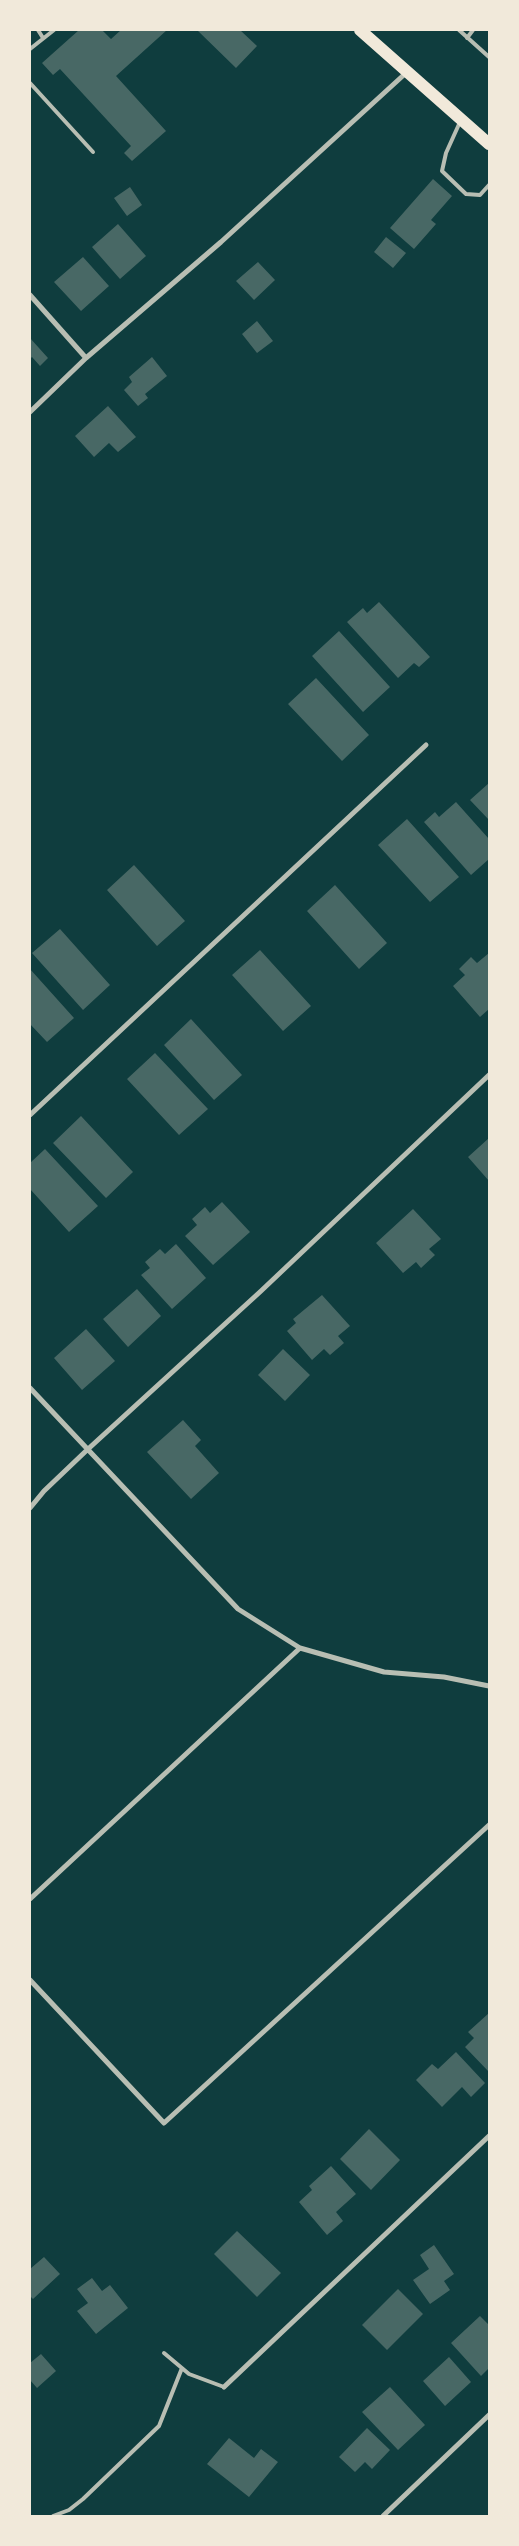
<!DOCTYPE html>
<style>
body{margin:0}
#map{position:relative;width:519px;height:2546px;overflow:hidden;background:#0f3d3e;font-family:"Nunito Sans",sans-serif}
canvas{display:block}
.frame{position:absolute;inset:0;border:31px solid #f1e9da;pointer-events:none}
</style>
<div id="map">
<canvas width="519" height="2546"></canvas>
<div class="frame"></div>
</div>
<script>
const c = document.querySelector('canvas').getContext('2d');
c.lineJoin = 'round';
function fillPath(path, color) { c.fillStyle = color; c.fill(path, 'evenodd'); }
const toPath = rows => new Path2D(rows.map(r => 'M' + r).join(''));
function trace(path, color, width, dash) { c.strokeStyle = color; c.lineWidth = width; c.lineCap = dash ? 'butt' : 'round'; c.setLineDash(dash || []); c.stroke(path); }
fillPath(toPath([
 [79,30,102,30,111,39,121,30,167,30,116,76,166,131,132,161,124,153,131,146,60,69,53,75,42,63],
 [197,30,240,30,257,46,236,68],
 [433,179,452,196,431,220,436,224,414,249,390,228],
 [130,187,142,205,127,216,114,198],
 [118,224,146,256,120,279,92,247],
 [386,237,406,253,393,268,374,252],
 [83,257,109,286,81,311,54,282],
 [258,262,275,280,254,300,236,281],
 [257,321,273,341,257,353,242,334],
 [30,338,48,358,40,366,32,357,30,359],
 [152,357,167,376,145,394,148,398,138,406,124,390,132,382,129,377],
 [108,406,136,437,118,452,109,443,94,457,75,436],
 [379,602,430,657,419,667,414,663,398,678,347,622,363,608,367,613],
 [339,631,390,687,363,712,312,656],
 [316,678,369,735,342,761,288,704],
 [489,783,489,820,470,800],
 [456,802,489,839,489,859,471,875,424,822,435,812,439,817],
 [407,819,459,877,430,902,378,845],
 [134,865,185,921,157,946,107,890],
 [335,885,387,943,359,969,307,911],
 [60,929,110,985,83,1010,32,953],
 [260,950,311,1006,283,1031,232,975],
 [489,953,489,1009,480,1017,453,986,465,975,459,969,471,957,477,963],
 [30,969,74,1018,47,1042,30,1024],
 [191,1019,242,1075,214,1100,164,1045],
 [155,1053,208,1109,179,1135,127,1079],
 [81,1116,133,1172,106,1198,53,1143],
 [489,1138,489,1181,468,1157],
 [45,1149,98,1206,69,1232,30,1189,30,1163],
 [222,1202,250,1232,213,1265,185,1236,197,1225,192,1219,205,1207,210,1213],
 [413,1209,441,1239,429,1249,435,1255,421,1268,416,1262,403,1273,376,1243],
 [176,1244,206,1278,172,1309,141,1275,150,1268,145,1262,160,1249,165,1254],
 [137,1289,161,1316,128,1347,103,1319],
 [322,1295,350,1326,338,1336,344,1343,330,1355,324,1349,312,1360,287,1331,296,1323,293,1319],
 [86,1329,115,1361,82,1390,54,1358],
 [283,1349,310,1375,285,1401,258,1375],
 [183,1420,201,1440,195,1446,219,1473,191,1499,147,1452],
 [489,2013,489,2072,465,2047,474,2038,468,2032],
 [456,2052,485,2083,471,2097,462,2087,442,2107,416,2080,432,2064,438,2069],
 [369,2129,400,2160,371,2190,340,2159],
 [331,2166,356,2194,336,2212,343,2221,327,2235,299,2202,312,2190,309,2186],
 [237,2231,281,2273,257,2297,214,2254],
 [434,2245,454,2274,444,2281,450,2290,430,2304,413,2280,429,2269,420,2255],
 [44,2257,60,2274,33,2299,30,2296,30,2269],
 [92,2278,102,2291,110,2285,128,2308,96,2334,77,2311,88,2303,77,2289],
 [398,2289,423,2314,387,2350,362,2325],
 [480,2316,489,2325,489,2368,481,2376,451,2343],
 [41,2354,56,2371,37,2388,30,2380,30,2363],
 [449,2357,471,2382,445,2406,423,2381],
 [390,2387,425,2425,398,2450,362,2412],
 [367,2428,390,2450,372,2469,365,2462,355,2472,339,2457],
 [229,2438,254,2458,261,2449,278,2462,249,2497,207,2464]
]), '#486865');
trace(toPath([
 [38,30,43,38],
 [459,30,489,57],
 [467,38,473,30],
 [30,49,54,30],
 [30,83,93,152],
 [460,122,446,153,442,171,466,194,480,195,489,185],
 [164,2353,189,2374,224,2387],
 [53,2516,69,2510,83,2499,159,2426,182,2368]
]), '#b8beb3', 4);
trace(toPath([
 [30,295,86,358],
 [30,412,86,358,221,242,407,72],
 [30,1115,426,745],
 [30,1388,238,1609,300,1648,384,1672,444,1677,489,1686],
 [30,1508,44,1491,87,1450,261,1291,489,1075],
 [30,1899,300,1648],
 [30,1980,164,2123,489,1825],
 [224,2387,489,2136],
 [383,2516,489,2415]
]), '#b8beb3', 5);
trace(toPath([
 [360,30,489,144]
]), '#f1e9da', 12);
</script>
